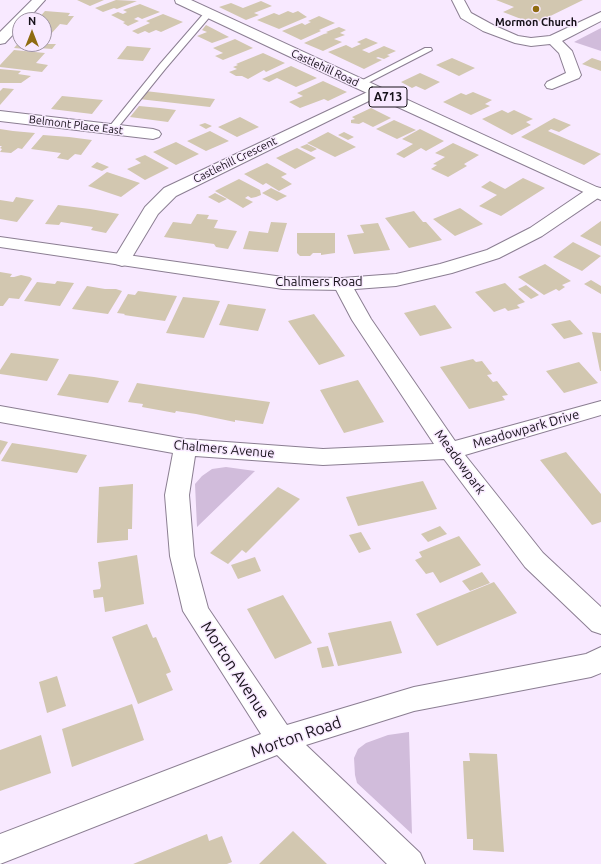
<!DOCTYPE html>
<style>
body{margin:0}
#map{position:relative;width:601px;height:864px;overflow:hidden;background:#f8e9ff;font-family:Ubuntu,sans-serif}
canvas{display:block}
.north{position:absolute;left:12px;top:12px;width:40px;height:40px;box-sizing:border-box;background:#f8e9ff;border:1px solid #9e93a3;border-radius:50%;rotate:0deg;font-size:11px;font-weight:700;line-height:16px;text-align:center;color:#161119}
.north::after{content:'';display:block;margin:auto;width:14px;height:18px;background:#8f6c11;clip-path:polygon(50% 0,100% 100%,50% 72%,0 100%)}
</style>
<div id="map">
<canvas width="601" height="864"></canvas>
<div class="north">N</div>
</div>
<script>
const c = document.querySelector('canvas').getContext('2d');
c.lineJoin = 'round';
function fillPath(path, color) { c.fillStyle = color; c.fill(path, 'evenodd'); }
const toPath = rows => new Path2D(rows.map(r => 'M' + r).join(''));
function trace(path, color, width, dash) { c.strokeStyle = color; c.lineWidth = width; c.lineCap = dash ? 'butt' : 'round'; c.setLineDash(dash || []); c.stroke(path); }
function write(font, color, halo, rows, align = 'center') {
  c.font = font + ' Ubuntu,sans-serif'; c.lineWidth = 3; c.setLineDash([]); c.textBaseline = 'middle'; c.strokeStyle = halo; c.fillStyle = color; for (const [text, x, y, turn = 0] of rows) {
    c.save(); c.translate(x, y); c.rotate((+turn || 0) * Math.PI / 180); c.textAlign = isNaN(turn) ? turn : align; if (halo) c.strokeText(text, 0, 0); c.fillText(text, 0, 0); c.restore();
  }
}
fillPath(toPath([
 [601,28,601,51,574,42],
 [226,467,255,471,197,527,195,484,202,476,212,469],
 [409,732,412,834,357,783,355,775,354,758,358,749,366,743,388,735]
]), '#d1bcdb');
fillPath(toPath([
 [77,0,104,0,90,6],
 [116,0,137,1,117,9,114,8,103,12,95,8],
 [496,0,583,0,534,24,503,12,514,7],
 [261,1,272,6,254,13,259,15,246,20,219,7,231,3,243,8],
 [140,4,160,12,142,19,138,17,134,19,139,21,128,26,123,23,125,22,111,15,118,12,123,14,127,12,123,10],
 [45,11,70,13,68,16,74,16,67,25,60,24,50,35,44,35,44,20,37,20],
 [288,11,293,13,298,11,307,17,279,29,257,20,274,13,279,15],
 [163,14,183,22,161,32,156,30,149,33,145,31,138,34,132,31,150,23,146,21],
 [319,16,335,23,319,30,321,31,301,40,282,31,302,23,305,25,311,22,308,21],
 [206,25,229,37,212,43,197,36,207,32,202,30],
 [339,27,346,30,340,33,345,35,334,39,342,42,323,51,304,43,324,34,328,33,326,32],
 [366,38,378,43,362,50,369,53,384,46,396,51,387,55,390,56,384,59,378,57,376,58,382,60,364,69,328,52,346,45,352,48,361,44,357,42],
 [235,39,253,48,223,60,215,56,223,53,213,48],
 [20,41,20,44,56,44,52,49,39,48,37,50,14,48],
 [127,46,151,48,143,61,117,59],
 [14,50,45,53,36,63,48,65,42,72,0,67,0,65],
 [263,53,285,63,266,72,264,70,248,79,242,76,236,76,229,72,237,69,233,67,238,65,236,64],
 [452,58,475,68,459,76,436,65],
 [592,58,601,61,601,71,582,64],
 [291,66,317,78,296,87,277,78,269,82,262,79],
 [0,69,21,71,18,74,31,76,21,83,0,83],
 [420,73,440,82,425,90,416,86,412,88,401,82],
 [323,81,347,92,328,101,324,99,300,108,289,102,303,96,297,93],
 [3,88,14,89,0,105,0,91],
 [145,91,215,99,210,107,139,99],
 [473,92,492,100,485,104,490,106,471,115,443,102,461,93,466,95],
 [62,96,103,100,92,114,51,109],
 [139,106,160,108,176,110,168,122,130,117],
 [371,108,391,118,373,127,363,122,359,124,351,123,351,120,355,119,352,117],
 [502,110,508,113,514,110,533,119,526,122,531,125,512,135,482,119],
 [240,117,259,127,237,137,218,127],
 [554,118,571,125,559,132,551,129,548,131,601,154,584,165,521,137],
 [394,120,416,130,397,139,376,129],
 [205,123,212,126,206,129,199,125],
 [0,129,13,131,35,133,22,149,18,148,11,153,0,152,2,149,0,148,2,146,0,146],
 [420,129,444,141,426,151,421,148,404,158,396,154,413,144,402,139],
 [210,131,229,141,206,151,187,141],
 [328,132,356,147,335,157,307,143],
 [344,132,354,137,348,140,338,135],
 [43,135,69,137,92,140,81,155,75,154,68,160,57,158,61,153,31,149],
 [176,142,199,154,176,165,153,152],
 [453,143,479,155,464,164,467,166,448,177,431,169,437,165,433,164,445,157,435,153],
 [307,144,317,149,311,152,300,147],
 [297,148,316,158,295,169,276,158],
 [145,155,169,168,145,180,127,169,141,163,135,159],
 [97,162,109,167,102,171,91,167],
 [267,163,287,174,281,177,292,184,279,191,266,183,263,185,244,174],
 [107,172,140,183,121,197,88,186],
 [523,178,545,188,501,216,479,206,497,195,481,187,490,181,505,189],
 [239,179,260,190,261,195,256,197,251,198,248,196,245,198,253,202,243,208,215,191],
 [271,188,287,196,277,201,262,193],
 [215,193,227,199,219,203,208,197],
 [16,197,34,200,17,222,0,219,0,200,13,202],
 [58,205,90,209,119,214,106,233,91,230,93,227,61,222,59,225,45,224],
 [460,208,483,224,455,236,433,219],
 [414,211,423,222,426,222,442,240,409,248,385,218],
 [197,214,209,215,207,219,218,220,214,228,237,231,228,249,216,247,214,244,164,237,173,222,191,224],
 [601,221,601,246,580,236],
 [271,222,287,223,278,252,243,249,249,231,268,233],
 [378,223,390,250,354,254,347,235,364,233,360,225],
 [297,233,335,233,335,253,321,255,321,253,313,253,310,256,300,256,297,253],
 [573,242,601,256,582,271,553,257],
 [545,264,571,281,562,285,565,287,559,291,556,289,544,295,518,277],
 [0,272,12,274,10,277,14,277,21,275,30,277,32,279,19,299,9,298,3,306,0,306],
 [591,280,601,286,601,294,584,284],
 [57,281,74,283,60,306,24,301,37,282,55,284],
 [505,283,525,302,517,305,520,308,508,311,505,308,494,312,475,292],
 [526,285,539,295,531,299,518,289],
 [87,286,105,289,116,289,122,291,108,314,72,309],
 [138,291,177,296,165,321,124,315,125,314,117,313,128,294,135,295],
 [183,297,220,301,204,338,166,333],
 [228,304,266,309,258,331,219,325],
 [435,305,452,328,420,336,404,313],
 [314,314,329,334,345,356,319,365,288,321],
 [570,320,583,334,564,339,551,324],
 [592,332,601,333,601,371,600,371],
 [11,353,36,356,59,359,47,381,0,374,0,370],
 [473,359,476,362,482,361,492,374,487,375,493,382,497,381,508,395,502,396,505,400,469,409,440,367],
 [579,362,598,383,564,393,546,371],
 [69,374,94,377,119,381,108,403,57,395],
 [358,380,384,422,344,433,320,390],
 [137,383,205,393,270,402,263,424,235,420,235,422,196,414,176,411,175,413,142,407,143,404,128,402],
 [0,440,8,442,0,455],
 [12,443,51,449,87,455,77,473,1,461],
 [566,452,601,494,601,522,592,525,540,460],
 [423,481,437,509,358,526,346,497],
 [133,484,132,529,128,529,128,540,97,543,99,487],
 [278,487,300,499,246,553,242,550,228,564,210,553],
 [440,526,447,534,428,542,421,534],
 [361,532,371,549,359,553,349,535],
 [459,536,481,565,440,583,433,572,426,574,415,560,422,557,419,552],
 [137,555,144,604,105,612,103,597,94,598,93,590,100,589,101,586,98,562],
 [255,557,261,571,238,579,231,565],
 [482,572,490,583,470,591,462,581],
 [494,582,517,613,437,646,416,614],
 [283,595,312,643,275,659,247,609],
 [391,621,402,653,338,666,328,633],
 [147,624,153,638,156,637,171,672,166,674,173,690,138,704,112,637],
 [328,646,334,666,322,668,317,648],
 [57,676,66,706,47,713,39,682],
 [132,704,144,740,72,767,62,729],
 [41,735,51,773,0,791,0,750],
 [469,753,497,754,504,852,473,850,473,839,467,839,463,761,470,761],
 [293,831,327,864,259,864],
 [207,834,209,841,222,836,232,862,227,864,133,864]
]), '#d2c7b0');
const lane = toPath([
 [206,11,212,11,213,13,166,68,115,131,109,131,107,129,109,127,160,64,206,11],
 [425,48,431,48,432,50,362,86,359,87,355,84,425,48]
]);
const street = toPath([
 [452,0,464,0,471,13,493,25,518,36,531,38,550,36,601,12,601,21,562,41,572,51,581,75,579,78,552,89,547,88,545,85,547,82,566,73,559,53,550,44,531,46,515,43,483,31,461,18,452,0],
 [376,88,381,89,383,92,381,95,176,196,158,214,128,264,122,266,116,264,113,260,145,207,164,188,376,88],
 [0,111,153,129,159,131,161,134,159,137,153,139,0,121,0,111],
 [342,278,349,280,371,319,455,441,601,401,601,415,465,455,543,553,601,607,601,634,592,631,525,567,444,459,323,465,195,456,189,495,194,556,208,608,287,725,414,687,586,654,601,647,601,673,591,677,414,711,306,745,420,853,425,864,387,864,277,755,0,864,0,834,261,734,183,611,170,556,165,495,173,453,0,422,0,406,185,439,323,449,434,444,352,320,333,284,335,280,342,278]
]);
const secondary = toPath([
 [32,0,45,0,27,20,20,20,20,27,5,43,0,44,0,32,32,0],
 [595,187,601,188,601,196,542,236,499,258,452,273,396,286,342,290,283,289,0,247,0,237,283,277,342,278,396,274,440,264,487,250,530,228,589,188,595,187]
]);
const primary = toPath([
 [175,0,191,0,601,189,601,200,354,87,176,3,175,0]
]);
trace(lane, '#8b7e92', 2);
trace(street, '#8b7e92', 2);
trace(secondary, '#8b7e92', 2);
trace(primary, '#8b7e92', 2);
fillPath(lane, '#fff');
fillPath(street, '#fff');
fillPath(secondary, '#fff');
fillPath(primary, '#fff');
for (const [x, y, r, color] of [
 [536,9,4,"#8f6c11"]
]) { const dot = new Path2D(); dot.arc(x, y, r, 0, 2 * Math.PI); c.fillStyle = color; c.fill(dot); trace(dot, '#f8e9ff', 1.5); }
write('bold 11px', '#161119', '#f8e9ff', [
 ["Mormon Church",536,22]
]);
write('11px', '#161119', '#f8e9ff', [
 ["Castlehill Road",325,68,25],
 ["Belmont Place East",76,125,7],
 ["Castlehill Crescent",235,160,-26]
]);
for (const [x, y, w] of [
 [388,97,38]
]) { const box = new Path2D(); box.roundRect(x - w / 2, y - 10, w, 20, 3); c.fillStyle = '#f8e9ff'; c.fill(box); trace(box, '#161119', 1); }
write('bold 12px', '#161119', null, [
 ["A713",388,97]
]);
write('13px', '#161119', '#f8e9ff', [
 ["Chalmers Road",319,282],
 ["Meadowpark Drive",526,429,-16],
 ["Chalmers Avenue",224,449,5],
 ["Meadowpark",460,462,54]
]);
write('16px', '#161119', '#f8e9ff', [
 ["Morton Avenue",235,670,57],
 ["Morton Road",296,737,-19]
]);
</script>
